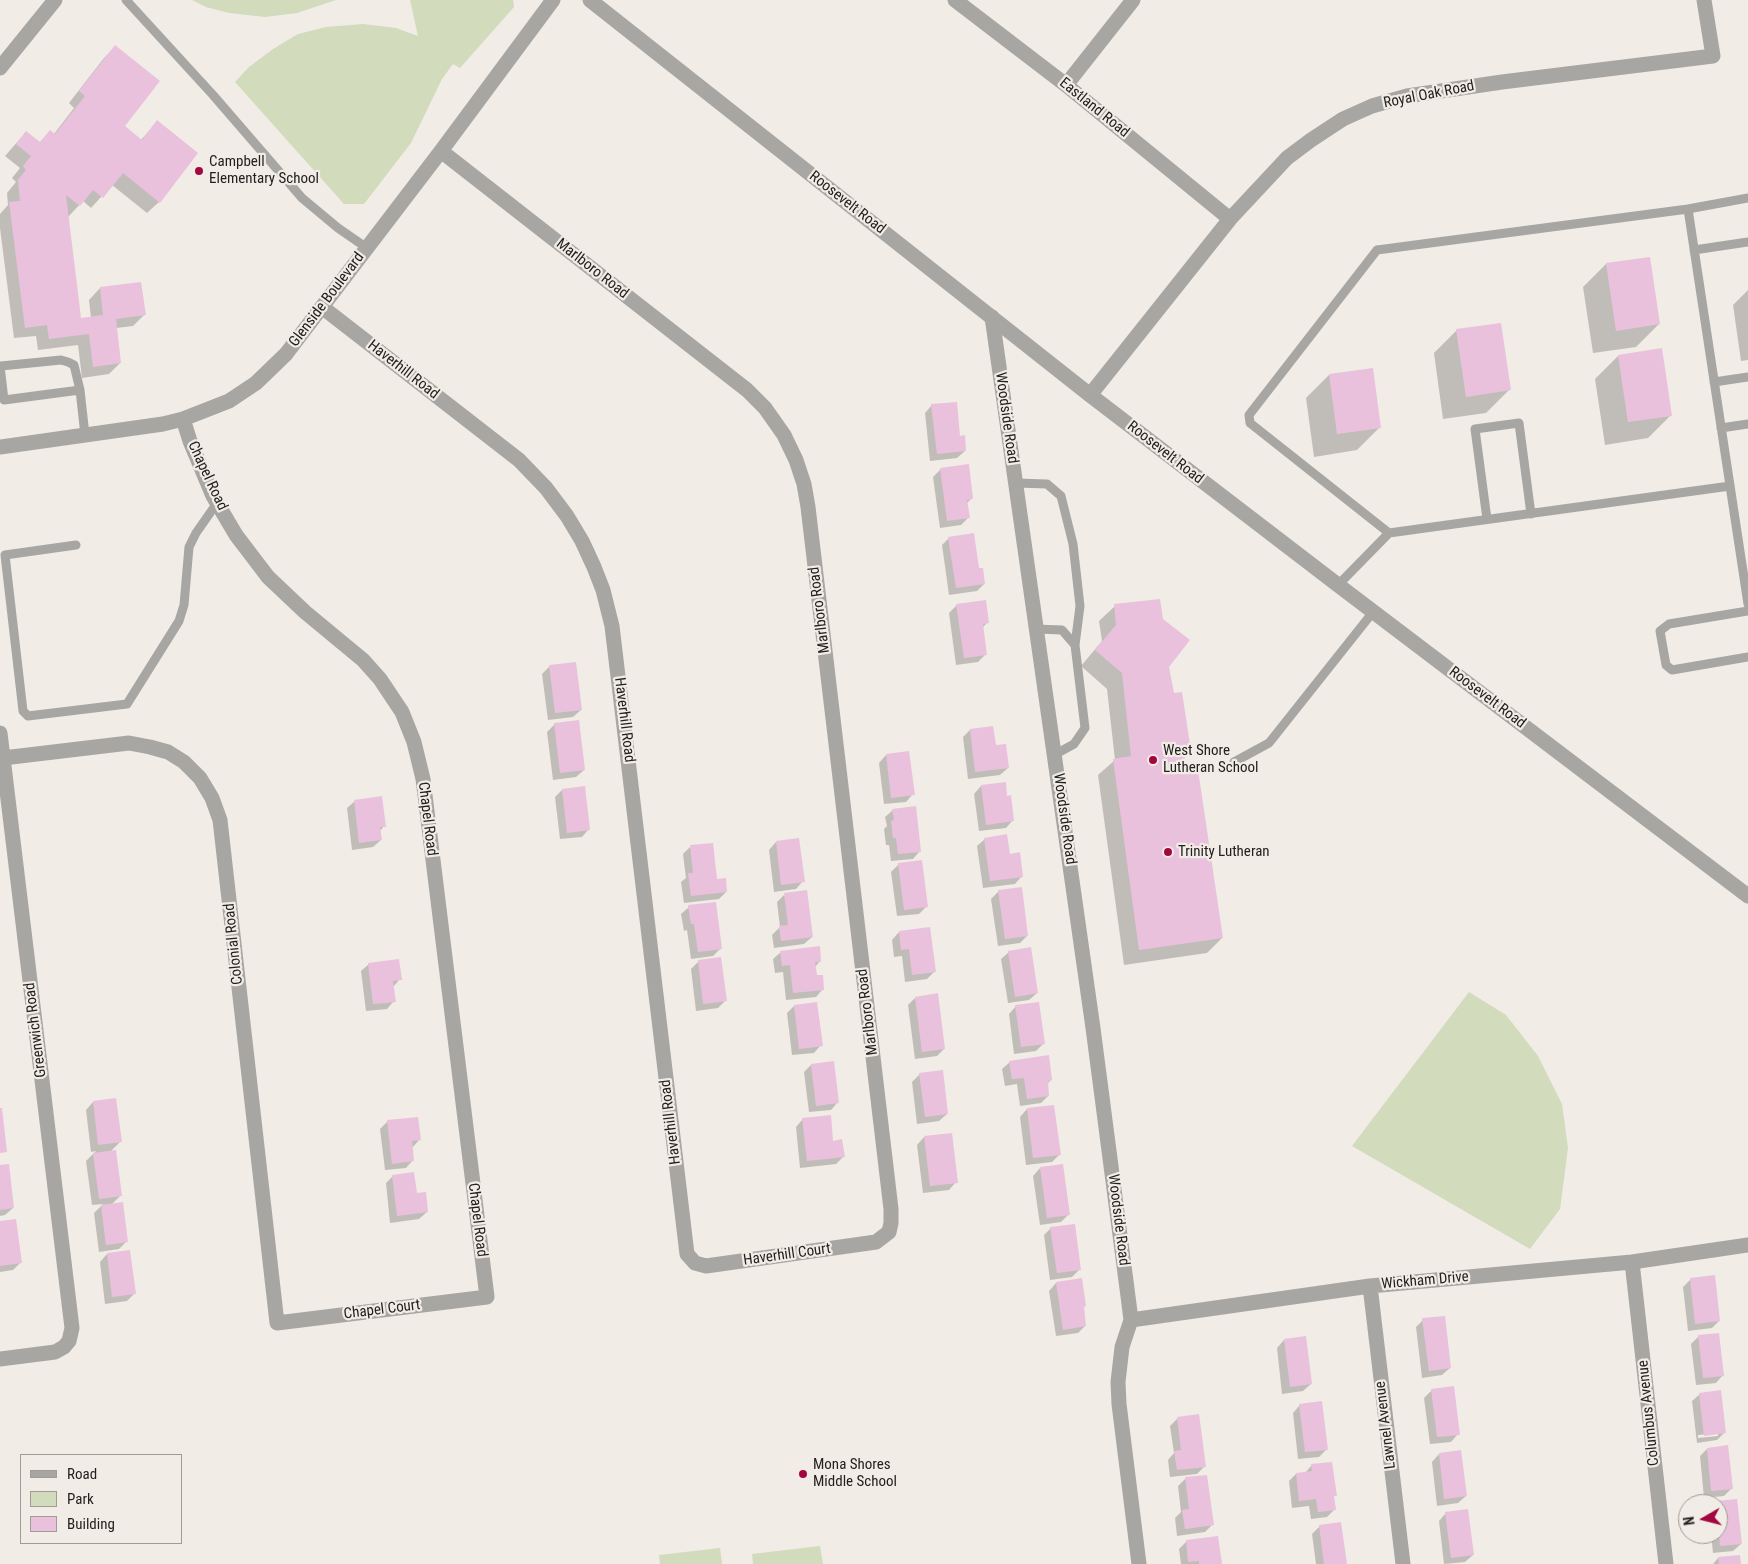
<!DOCTYPE html>
<style>
body{margin:0}
#map{position:relative;width:1748px;height:1564px;overflow:hidden;background:#f1ece6;font-family:"Roboto Condensed",sans-serif}
canvas{display:block}
.legend{position:absolute;left:20px;top:1454px;width:162px;height:90px;box-sizing:border-box;background:#f1ece6;border:1px solid #9f9b96;margin:0;padding:6px 9px;list-style:none;font-size:15px;color:#23211f}
.legend li{display:flex;align-items:center;gap:10px;height:25px}
.legend b{width:25px;border:1px solid #9f9b96}
.north{position:absolute;left:1678px;top:1494px;width:50px;height:50px;box-sizing:border-box;background:#f1ece6;border:1px solid #9f9b96;border-radius:50%;rotate:262deg;font-size:14px;font-weight:700;line-height:20px;text-align:center;color:#23211f}
.north::after{content:'';display:block;margin:auto;width:18px;height:22px;background:#a30740;clip-path:polygon(50% 0,100% 100%,50% 72%,0 100%)}
</style>
<div id="map">
<canvas width="1748" height="1564"></canvas>
<ul class="legend">
<li><b style="height:6px;background:#a8a6a3"></b>Road</li>
<li><b style="height:14px;background:#d2dbbc"></b>Park</li>
<li><b style="height:14px;background:#e9c1dd"></b>Building</li>
</ul>
<div class="north">N</div>
</div>
<script>
const c = document.querySelector('canvas').getContext('2d');
c.lineJoin = 'round';
function fillPath(path, color) { c.fillStyle = color; c.fill(path, 'evenodd'); }
const toPath = rows => new Path2D(rows.map(r => 'M' + r).join(''));
function trace(path, color, width, dash) { c.strokeStyle = color; c.lineWidth = width; c.lineCap = dash ? 'butt' : 'round'; c.setLineDash(dash || []); c.stroke(path); }
function write(font, color, halo, rows, align = 'center') {
  c.font = font + ' "Roboto Condensed",sans-serif'; c.lineWidth = 4.5; c.setLineDash([]); c.textBaseline = 'middle'; c.strokeStyle = halo; c.fillStyle = color; for (const [text, x, y, turn = 0] of rows) {
    c.save(); c.translate(x, y); c.rotate((+turn || 0) * Math.PI / 180); c.textAlign = isNaN(turn) ? turn : align; if (halo) c.strokeText(text, 0, 0); c.fillText(text, 0, 0); c.restore();
  }
}
fillPath(toPath([
 [192,0,336,0,297,13,265,17,229,13,206,7],
 [410,0,513,0,514,7,460,68,453,64,442,79,411,143,364,204,344,204,235,82,249,67,273,49,298,34,326,27,363,24,396,28,418,36],
 [1469,992,1506,1015,1538,1056,1562,1104,1568,1148,1560,1209,1530,1249,1352,1146],
 [820,1546,823,1564,753,1564,752,1554],
 [720,1548,722,1564,660,1564,659,1555]
]), '#d2dbbc');
fillPath(toPath([
 [115,47,123,126,140,141,157,122,159,202,147,213,112,185,91,208,83,201,68,217,80,320,91,318,89,300,100,288,144,315,133,326,116,328,120,363,109,374,82,378,78,345,38,350,36,336,14,338,0,228,0,214,8,205,7,193,16,182,12,178,20,168,5,156,26,132,39,143,50,132,54,134,74,108,69,103,104,58],
 [1606,264,1659,324,1636,347,1593,353,1583,287],
 [1748,290,1748,360,1741,361,1733,305],
 [1457,330,1509,390,1486,413,1443,419,1434,353],
 [1618,356,1671,415,1648,438,1605,445,1595,379],
 [1372,369,1380,427,1357,450,1314,457,1306,398,1329,375],
 [932,405,959,437,965,451,957,458,930,461,925,413],
 [941,469,972,498,966,504,968,518,961,525,940,528,933,477],
 [949,538,978,570,984,584,977,591,949,595,942,545],
 [957,605,988,622,982,628,986,654,978,662,956,665,949,613],
 [1115,606,1168,667,1173,695,1190,751,1183,758,1222,938,1207,953,1124,965,1098,775,1115,760,1107,689,1081,666,1102,641,1099,621],
 [550,666,581,710,573,717,548,720,542,674],
 [555,724,584,770,576,777,553,780,547,732],
 [970,730,995,746,1008,768,1000,775,968,779,963,737],
 [886,755,913,794,906,802,884,804,879,763],
 [981,786,1006,797,1013,820,1006,828,979,831,974,794],
 [562,790,589,829,582,837,560,839,555,797],
 [355,801,384,826,380,831,381,840,373,847,352,850,347,808],
 [893,810,920,851,913,859,891,861,889,845,886,845,884,829,887,826,885,817],
 [985,839,1009,855,1022,876,1015,884,983,888,977,846],
 [776,842,803,881,796,889,774,892,769,850],
 [690,847,726,892,719,899,684,903,681,882,686,878,683,854],
 [899,864,927,906,919,914,897,916,891,872],
 [999,891,1027,936,1020,943,998,946,991,899],
 [784,895,812,937,804,944,774,948,772,935,780,927,777,902],
 [689,907,720,949,713,956,691,959,687,930,684,931,681,914],
 [899,932,934,972,927,979,905,982,902,956,894,957,892,940],
 [781,952,820,961,815,967,816,977,823,989,816,997,786,1000,783,972,775,973,773,959],
 [1009,952,1037,993,1029,1000,1008,1003,1001,959],
 [699,961,725,1001,718,1008,696,1011,691,969],
 [369,964,400,979,393,987,394,1001,387,1009,366,1011,361,971],
 [915,998,944,1049,937,1056,915,1059,908,1005],
 [794,1006,821,1045,814,1053,792,1055,787,1013],
 [1016,1006,1043,1044,1036,1051,1014,1054,1009,1014],
 [1010,1062,1051,1080,1047,1084,1048,1096,1041,1103,1020,1106,1017,1084,1005,1086,1002,1069],
 [811,1065,838,1102,831,1110,809,1112,804,1072],
 [920,1074,947,1114,939,1121,917,1124,912,1082],
 [93,1102,120,1142,110,1152,121,1195,111,1205,126,1242,119,1249,99,1252,94,1213,103,1204,92,1205,86,1161,96,1151,91,1152,86,1110],
 [1027,1109,1060,1154,1052,1162,1026,1165,1020,1117],
 [803,1119,832,1142,843,1157,836,1164,800,1168,796,1127],
 [387,1122,420,1139,412,1148,413,1160,406,1168,385,1170,380,1129],
 [924,1137,956,1182,949,1190,923,1193,917,1145],
 [0,1167,13,1208,5,1215,0,1216],
 [1040,1168,1068,1215,1061,1222,1040,1225,1033,1176],
 [393,1176,427,1212,419,1219,390,1223,386,1183],
 [0,1223,20,1263,13,1270,0,1272],
 [1051,1228,1080,1269,1072,1277,1050,1280,1044,1235],
 [107,1254,134,1294,127,1301,105,1304,100,1262],
 [1691,1279,1719,1321,1712,1328,1688,1331,1683,1287],
 [1056,1283,1085,1326,1078,1333,1056,1336,1049,1291],
 [1423,1320,1450,1368,1442,1375,1422,1378,1416,1327],
 [1699,1336,1723,1375,1716,1383,1696,1385,1691,1344],
 [1284,1340,1311,1384,1303,1391,1282,1394,1277,1348],
 [1432,1390,1458,1434,1451,1442,1430,1444,1424,1398],
 [1700,1394,1724,1433,1717,1440,1697,1443,1692,1401],
 [1718,1433,1718,1436,1698,1438,1698,1435],
 [1300,1405,1327,1449,1319,1457,1298,1459,1293,1413],
 [1178,1418,1205,1466,1197,1474,1170,1477,1168,1460,1174,1453,1170,1426],
 [1707,1449,1732,1488,1724,1496,1704,1498,1700,1456],
 [1439,1454,1466,1496,1458,1503,1437,1506,1432,1462],
 [1312,1465,1335,1495,1333,1497,1335,1509,1327,1517,1311,1519,1309,1506,1292,1508,1289,1481,1296,1474,1305,1473],
 [1185,1479,1212,1525,1205,1532,1177,1536,1175,1518,1181,1512,1178,1486],
 [1736,1500,1741,1544,1733,1551,1713,1553,1711,1534,1718,1534,1718,1504,1714,1504],
 [1446,1513,1473,1555,1465,1562,1444,1564,1439,1521],
 [1320,1526,1345,1564,1316,1564,1312,1534],
 [1217,1538,1220,1564,1181,1564,1179,1549,1186,1542],
 [1718,1558,1740,1564,1713,1564]
]), '#0003');
fillPath(toPath([
 [115,45,160,81,125,126,142,140,157,120,198,153,160,203,123,173,103,198,93,190,80,206,66,195,81,318,103,315,100,287,141,282,146,315,116,319,121,363,93,367,89,334,49,339,47,325,25,328,9,202,20,201,18,180,26,170,23,166,31,156,16,144,26,131,40,142,50,130,55,134,85,96,79,91],
 [1650,257,1660,324,1616,331,1606,263],
 [1501,323,1511,390,1466,397,1456,329],
 [1662,348,1672,416,1628,422,1618,355],
 [1373,368,1381,428,1337,434,1329,374],
 [957,402,960,436,965,435,966,451,937,454,931,404],
 [969,464,973,499,967,500,970,518,947,521,940,468],
 [974,533,979,568,983,568,985,584,956,588,948,537],
 [1160,599,1163,619,1190,640,1169,667,1174,693,1182,692,1191,751,1184,752,1186,765,1197,763,1223,938,1139,950,1113,759,1131,756,1122,673,1095,650,1116,625,1114,604],
 [986,600,989,623,983,624,987,655,964,658,956,604],
 [576,662,582,710,555,713,549,665],
 [579,720,585,770,560,773,554,723],
 [993,726,996,745,1006,744,1009,768,975,772,970,729],
 [909,751,915,795,891,798,886,754],
 [1006,782,1007,796,1011,795,1014,821,986,825,981,785],
 [585,786,590,830,567,833,562,789],
 [382,796,386,827,380,827,382,840,359,843,354,800],
 [916,806,921,852,898,854,896,838,893,838,891,821,894,820,892,809],
 [1007,834,1010,854,1020,852,1023,877,990,881,984,838],
 [799,838,805,882,781,885,776,841],
 [713,843,717,879,726,878,727,892,691,896,688,873,693,873,690,845],
 [922,860,928,907,904,910,898,863],
 [1022,887,1028,936,1005,939,998,890],
 [807,890,813,937,781,941,779,926,788,925,784,893],
 [716,902,722,949,698,952,694,924,691,924,688,905],
 [930,927,936,972,912,975,909,949,901,950,899,931],
 [820,946,821,962,815,962,817,975,823,975,824,990,793,993,790,965,782,966,780,951],
 [1031,947,1038,993,1015,997,1008,951],
 [721,957,727,1001,703,1004,698,960],
 [399,959,402,980,393,981,396,1002,373,1004,368,963],
 [938,993,945,1049,922,1052,915,997],
 [817,1002,823,1046,799,1049,794,1005],
 [1039,1002,1045,1044,1021,1047,1015,1005],
 [1049,1055,1052,1080,1048,1081,1049,1096,1027,1099,1024,1078,1012,1079,1009,1061],
 [834,1061,839,1103,816,1106,811,1064],
 [943,1070,948,1114,925,1117,919,1073],
 [116,1098,122,1142,98,1145,93,1101],
 [1054,1105,1061,1155,1033,1158,1027,1108],
 [0,1108,2,1108,7,1152,0,1153],
 [831,1115,833,1141,842,1139,845,1157,807,1161,802,1118],
 [418,1117,421,1140,412,1141,414,1161,392,1164,387,1120],
 [952,1133,958,1183,930,1186,924,1136],
 [116,1150,122,1196,99,1199,93,1153],
 [9,1164,14,1208,0,1210,0,1165],
 [1063,1164,1070,1215,1047,1218,1040,1167],
 [414,1172,417,1193,426,1192,428,1212,397,1216,392,1175],
 [123,1202,128,1242,106,1245,101,1205],
 [16,1219,22,1263,0,1266,0,1221],
 [1075,1224,1081,1270,1057,1273,1050,1227],
 [130,1250,136,1294,112,1297,107,1253],
 [1715,1275,1720,1321,1695,1324,1690,1278],
 [1082,1278,1086,1306,1084,1307,1086,1326,1063,1330,1056,1282],
 [1445,1316,1451,1368,1429,1371,1422,1318],
 [1719,1333,1724,1376,1703,1378,1698,1335],
 [1306,1336,1312,1384,1290,1387,1284,1339],
 [1454,1386,1460,1435,1437,1437,1431,1389],
 [1721,1390,1726,1433,1704,1436,1699,1393],
 [1322,1401,1328,1450,1305,1452,1299,1404],
 [1199,1414,1206,1467,1177,1470,1174,1451,1181,1450,1177,1417],
 [1728,1445,1733,1489,1711,1491,1707,1448],
 [1461,1450,1467,1496,1444,1499,1439,1453],
 [1332,1462,1337,1496,1334,1496,1336,1510,1318,1512,1316,1499,1299,1501,1296,1473,1312,1471,1311,1464],
 [1207,1475,1214,1525,1185,1529,1182,1510,1189,1509,1185,1477],
 [1737,1499,1742,1544,1720,1546,1718,1504,1716,1504,1715,1501],
 [1468,1509,1474,1555,1451,1558,1445,1512],
 [1341,1522,1347,1564,1324,1564,1319,1525],
 [1218,1536,1222,1564,1199,1564,1199,1561,1188,1562,1186,1540],
 [1740,1555,1741,1564,1719,1564,1718,1557]
]), '#e9c1dd');
trace(toPath([
 [126,0,213,95,302,198,338,228,367,248],
 [1688,209,1748,198],
 [1694,250,1748,242],
 [0,366,4,400,80,390,85,435],
 [1,366,61,360,68,362,74,365,80,390],
 [1714,382,1748,377],
 [1721,428,1748,424],
 [1016,483,1047,484,1061,496,1073,544,1080,606,1075,645],
 [1487,519,1475,429,1519,423,1531,514],
 [1389,533,1250,423,1249,415,1377,250,1688,209,1748,604],
 [76,545,5,555,23,711,28,716,127,704,179,621,184,605,189,547,196,533,217,503],
 [1338,585,1389,533,1730,486],
 [1748,611,1669,624,1660,631,1666,665,1672,670,1748,657],
 [1036,629,1062,630,1075,645,1085,728,1074,744,1054,755],
 [1234,762,1269,743,1373,612]
]), '#a8a6a3', 9);
trace(toPath([
 [955,0,1066,85,1230,219],
 [0,68,55,0],
 [1066,85,1133,0],
 [322,307,519,460,546,488,567,516,582,541,594,567,603,590,612,626,687,1254,695,1263,706,1266,876,1242,889,1232,891,1223,891,1209,808,507,804,484,796,460,784,435,765,408,747,390,441,151],
 [992,317,1093,1028,1129,1304,1131,1320,1122,1347,1118,1382,1119,1404,1139,1564],
 [1090,395,1230,219,1287,158,1311,140,1343,119,1372,106,1407,96,1502,82,1713,56,1704,0],
 [0,447,163,424,183,419,229,401,256,383,286,354,441,151,553,0],
 [0,733,72,1328,69,1341,64,1347,55,1352,0,1359],
 [3,758,129,743,150,747,168,752,184,762,200,778,212,798,220,820,277,1323,487,1297,423,779,414,742,402,712,380,679,363,660,305,612,268,577,236,535,213,496,190,441,183,419],
 [1632,1262,1666,1564],
 [1370,1286,1403,1564],
 [1131,1320,1370,1286,1632,1262,1748,1245]
]), '#a8a6a3', 15);
trace(toPath([
 [590,0,1090,395,1338,585,1748,896]
]), '#a8a6a3', 15);
for (const [x, y, r, color] of [
 [199,171,5,"#a30740"],
 [1153,760,5,"#a30740"],
 [1168,852,5,"#a30740"],
 [803,1474,5,"#a30740"]
]) { const dot = new Path2D(); dot.arc(x, y, r, 0, 2 * Math.PI); c.fillStyle = color; c.fill(dot); trace(dot, '#f1ece6', 2); }
write('15px', '#23211f', '#f1ece6', [
 ["Royal Oak Road",1429,95,-11],
 ["Eastland Road",1094,108,39],
 ["Roosevelt Road",847,203,38],
 ["Marlboro Road",592,269,38],
 ["Glenside Boulevard",327,300,-53],
 ["Haverhill Road",403,370,38],
 ["Woodside Road",1006,418,82],
 ["Roosevelt Road",1165,453,38],
 ["Chapel Road",207,476,65],
 ["Marlboro Road",820,610,-97],
 ["Roosevelt Road",1487,698,37],
 ["Haverhill Road",624,720,83],
 ["Chapel Road",427,819,83],
 ["Woodside Road",1064,819,82],
 ["Colonial Road",234,944,-96],
 ["Marlboro Road",868,1012,-97],
 ["Greenwich Road",36,1030,-97],
 ["Haverhill Road",671,1122,-97],
 ["Chapel Road",477,1220,83],
 ["Woodside Road",1118,1220,83],
 ["Haverhill Court",787,1255,-8],
 ["Wickham Drive",1425,1281,-5],
 ["Chapel Court",382,1310,-7],
 ["Columbus Avenue",1649,1413,-96],
 ["Lawnel Avenue",1386,1425,-97]
]);
write('15px', '#23211f', '#f1ece6', [
 ["Campbell",209,162],
 ["Elementary School",209,179],
 ["West Shore",1163,751],
 ["Lutheran School",1163,768],
 ["Trinity Lutheran",1178,852],
 ["Mona Shores",813,1465],
 ["Middle School",813,1482]
], 'left');
</script>
